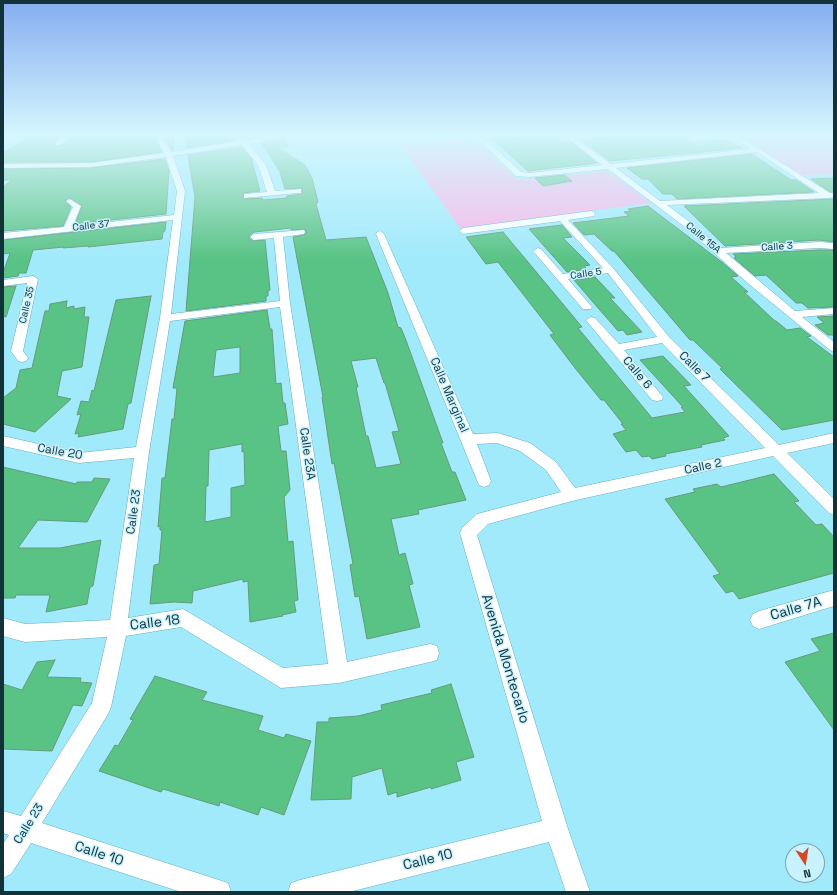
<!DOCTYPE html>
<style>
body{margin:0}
#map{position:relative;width:837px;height:895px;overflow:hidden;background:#a1eafc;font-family:"Space Grotesk",sans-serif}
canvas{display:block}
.frame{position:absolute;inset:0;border:4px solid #133139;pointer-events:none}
.north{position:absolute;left:785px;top:843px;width:40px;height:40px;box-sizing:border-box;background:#c8f2fd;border:1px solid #80a5af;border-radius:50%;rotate:168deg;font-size:11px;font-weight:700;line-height:16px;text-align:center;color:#133139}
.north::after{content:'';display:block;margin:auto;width:14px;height:18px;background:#d24924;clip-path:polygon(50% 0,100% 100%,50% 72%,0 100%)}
</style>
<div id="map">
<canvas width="837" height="895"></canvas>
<div class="frame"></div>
<div class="north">N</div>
</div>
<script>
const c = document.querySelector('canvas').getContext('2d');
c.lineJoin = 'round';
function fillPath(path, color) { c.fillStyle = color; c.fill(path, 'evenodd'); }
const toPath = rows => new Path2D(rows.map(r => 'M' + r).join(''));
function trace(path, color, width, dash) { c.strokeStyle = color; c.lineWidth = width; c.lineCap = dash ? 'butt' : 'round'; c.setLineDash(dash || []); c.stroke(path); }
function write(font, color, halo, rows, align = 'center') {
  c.font = font + ' "Space Grotesk",sans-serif'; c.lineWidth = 3; c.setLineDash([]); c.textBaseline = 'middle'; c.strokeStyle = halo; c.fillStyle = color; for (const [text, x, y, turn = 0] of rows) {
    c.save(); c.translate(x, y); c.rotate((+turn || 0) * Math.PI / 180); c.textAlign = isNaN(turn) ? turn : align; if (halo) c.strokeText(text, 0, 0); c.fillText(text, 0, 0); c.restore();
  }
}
fillPath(toPath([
 [736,135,834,135,834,174,803,175],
 [470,137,518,180,607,171,651,203,460,228,400,144]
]), '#f8b6e8');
const building = toPath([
 [33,135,63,135,55,142,56,146,61,146,74,135,153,135,162,152,91,162,3,162,3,153,33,135],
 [162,135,174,135,173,150,172,150,162,135],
 [185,135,237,135,236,137,237,140,187,148,185,135],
 [488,135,509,135,515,138,554,135,563,142,570,141,597,163,528,171,488,135],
 [625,135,676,135,680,136,694,143,726,140,742,148,610,161,581,140,625,135],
 [283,140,289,146,278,148,305,165,312,178,318,202,316,204,326,240,366,237,388,293,398,327,401,328,407,343,443,443,441,443,452,472,455,472,466,500,418,510,419,514,391,519,399,555,405,553,413,584,409,585,420,627,367,639,359,596,355,597,350,565,353,564,334,463,332,464,322,397,323,397,293,237,304,235,306,233,305,229,291,230,291,228,264,231,254,232,249,236,249,238,253,241,265,240,270,290,268,291,268,296,266,296,266,301,186,311,195,197,188,155,241,147,251,158,260,191,244,193,243,199,262,198,263,200,287,198,287,196,302,194,302,188,285,189,280,172,262,143,283,140],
 [376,358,384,383,385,383,399,431,392,432,401,464,376,468,368,436,366,436,356,387,358,387,351,361,376,358],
 [752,154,791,180,796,180,814,192,677,199,672,194,663,194,648,179,642,179,627,168,752,154],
 [165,159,169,171,166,214,75,224,82,206,69,198,65,200,71,207,63,226,3,231,3,187,12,180,3,180,3,169,91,168,165,159],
 [564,175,572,181,543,186,535,178,564,175],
 [834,178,834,192,830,192,811,179,834,178],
 [834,199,834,242,819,240,725,246,684,206,834,199],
 [648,206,723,263,738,276,731,277,748,292,744,292,775,321,776,321,787,330,800,328,811,336,807,337,834,357,834,420,782,430,720,369,722,368,693,340,690,340,614,251,612,251,594,234,584,235,573,223,629,216,624,212,631,211,628,209,648,206],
 [166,222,165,231,163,232,162,239,88,247,88,246,63,248,64,247,33,250,26,273,19,273,18,276,3,278,3,273,10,253,3,254,3,240,166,222],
 [562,225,572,237,563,238,590,265,584,266,587,269,567,272,529,229,562,225],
 [503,232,582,327,578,328,652,418,685,412,681,407,683,407,640,360,663,356,691,385,684,386,729,436,723,438,725,440,701,445,702,447,665,454,666,456,652,459,649,456,642,457,636,450,626,452,613,434,626,430,621,424,623,424,604,400,601,400,575,368,550,335,554,334,498,262,486,264,466,237,503,232],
 [819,250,834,250,834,307,808,308,802,303,796,303,766,275,755,276,734,258,736,256,733,254,819,250],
 [595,277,615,298,610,298,642,332,627,335,623,330,618,331,574,280,595,277],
 [16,286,6,317,3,316,3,287,16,286],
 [151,296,131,403,128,404,123,429,78,437,79,433,75,434,81,414,77,415,81,401,89,402,92,390,94,391,116,300,151,296],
 [67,301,66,308,74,306,74,309,85,307,84,317,89,317,82,367,62,371,57,396,71,399,35,432,3,424,3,398,16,388,20,370,32,368,45,311,49,311,50,304,67,301],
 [267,310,270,329,272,329,276,384,281,383,283,403,285,403,288,424,278,426,281,451,286,451,290,490,284,497,288,542,293,541,298,600,294,601,296,612,282,615,283,616,250,622,248,581,243,582,243,579,193,591,192,603,174,602,150,604,154,565,159,564,162,530,160,530,160,526,158,527,162,478,165,478,172,419,174,419,177,388,173,388,185,321,267,310],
 [240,347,240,373,213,377,216,350,240,347],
 [242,444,242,452,244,451,245,485,231,488,231,517,205,522,206,486,208,486,209,450,242,444],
 [834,316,834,335,828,335,815,325,824,323,817,317,834,316],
 [3,467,76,484,77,482,92,482,94,478,110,479,87,522,38,520,18,548,60,548,101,540,93,586,90,587,87,604,46,612,50,595,16,595,15,598,3,598,3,467],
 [774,474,799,501,794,502,816,525,822,524,834,537,834,573,739,599,733,591,726,593,713,576,720,574,665,499,695,492,693,489,717,484,721,487,774,474],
 [834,633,834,730,785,662,820,651,811,639,834,633],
 [55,660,47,677,81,678,80,682,92,683,82,706,73,705,52,751,3,749,3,684,22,690,37,662,55,660],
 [155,676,207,692,202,700,263,716,258,730,284,738,286,734,311,741,284,815,261,807,258,815,220,802,219,806,163,789,161,792,99,771,115,745,118,746,133,720,130,719,155,676],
 [451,684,474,757,456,762,461,780,431,789,431,787,397,797,397,792,388,795,382,768,352,777,351,799,311,800,317,722,329,722,329,718,358,716,382,710,381,705,432,693,431,690,451,684]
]);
fillPath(building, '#59c385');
trace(building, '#659a78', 1);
const street = toPath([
 [66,135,73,135,60,145,56,145,56,143,66,135],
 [154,135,160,135,171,152,240,141,237,137,240,135,242,136,246,140,276,135,286,136,283,138,249,144,266,165,275,191,301,189,301,193,298,193,244,198,244,194,267,192,258,165,242,145,173,156,185,191,171,314,280,301,274,238,254,240,250,237,254,234,304,230,305,232,304,234,283,237,290,303,347,662,430,644,437,646,439,653,437,660,430,662,339,683,281,688,181,627,126,636,111,707,108,714,42,823,219,880,228,883,231,892,181,892,31,843,11,874,3,878,3,844,9,835,3,833,3,811,21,816,92,703,107,637,25,642,3,636,3,618,25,624,110,620,134,458,79,463,3,446,3,436,79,453,136,447,160,318,173,220,3,239,3,233,64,227,73,207,66,201,70,199,81,206,73,226,174,215,177,191,166,157,91,167,3,168,3,164,91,163,164,153,154,135],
 [280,307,328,664,283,668,183,609,128,618,149,452,170,321,280,307],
 [474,135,481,135,521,172,529,173,602,165,564,135,571,135,611,164,751,149,729,135,737,135,830,193,834,193,834,197,829,198,667,205,691,223,720,248,819,242,834,243,834,249,819,248,726,253,795,311,834,308,834,314,802,317,834,342,834,352,830,350,750,285,685,227,608,169,529,177,516,176,474,135],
 [757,152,819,193,660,201,616,168,757,152],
 [591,211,594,212,595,214,594,216,568,220,613,268,669,337,779,445,834,433,834,443,787,453,834,499,834,515,829,513,773,456,572,501,488,524,477,535,568,829,590,892,566,892,549,842,349,892,288,892,291,883,300,880,542,821,460,533,462,528,477,514,561,492,546,470,520,451,497,443,477,444,491,481,489,485,484,487,479,485,376,234,377,232,380,231,384,234,473,434,498,433,530,443,556,462,575,488,765,448,662,343,624,350,663,397,662,400,657,401,652,400,586,320,591,317,595,318,619,344,657,337,608,273,568,279,592,307,591,309,583,309,533,251,538,248,541,249,563,274,603,268,560,221,463,234,459,231,463,228,591,211],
 [33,276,38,279,23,351,28,358,26,361,22,362,18,361,11,351,27,283,3,286,3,280,33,276],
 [834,590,834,606,759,629,753,626,750,620,753,614,759,611,834,590]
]);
trace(street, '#64acbe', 1);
fillPath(street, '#fff');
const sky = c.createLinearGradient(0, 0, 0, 260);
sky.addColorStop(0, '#85adf0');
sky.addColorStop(0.52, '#d5f6fe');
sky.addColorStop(1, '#d5f6fe00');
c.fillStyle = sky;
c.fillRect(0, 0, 837, 260);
write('10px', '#133139', '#c8f2fd', [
 ["Calle 37",91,226,-6],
 ["Calle 15A",703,238,40],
 ["Calle 3",777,247,-4],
 ["Calle 5",586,274,-8],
 ["Calle 35",27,305,-77]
]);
write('12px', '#133139', '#c8f2fd', [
 ["Calle 7",694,367,45],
 ["Calle 6",637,373,50],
 ["Calle Marginal",449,395,67],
 ["Calle 20",60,452,10],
 ["Calle 23A",307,454,82],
 ["Calle 2",703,467,-12],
 ["Calle 23",134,512,-82],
 ["Calle 23",29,824,-58]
]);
write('14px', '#133139', '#c8f2fd', [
 ["Calle 7A",796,609,-16],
 ["Calle 18",155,623,-7],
 ["Avenida Montecarlo",505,659,73],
 ["Calle 10",99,854,18],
 ["Calle 10",428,860,-14]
]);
</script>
